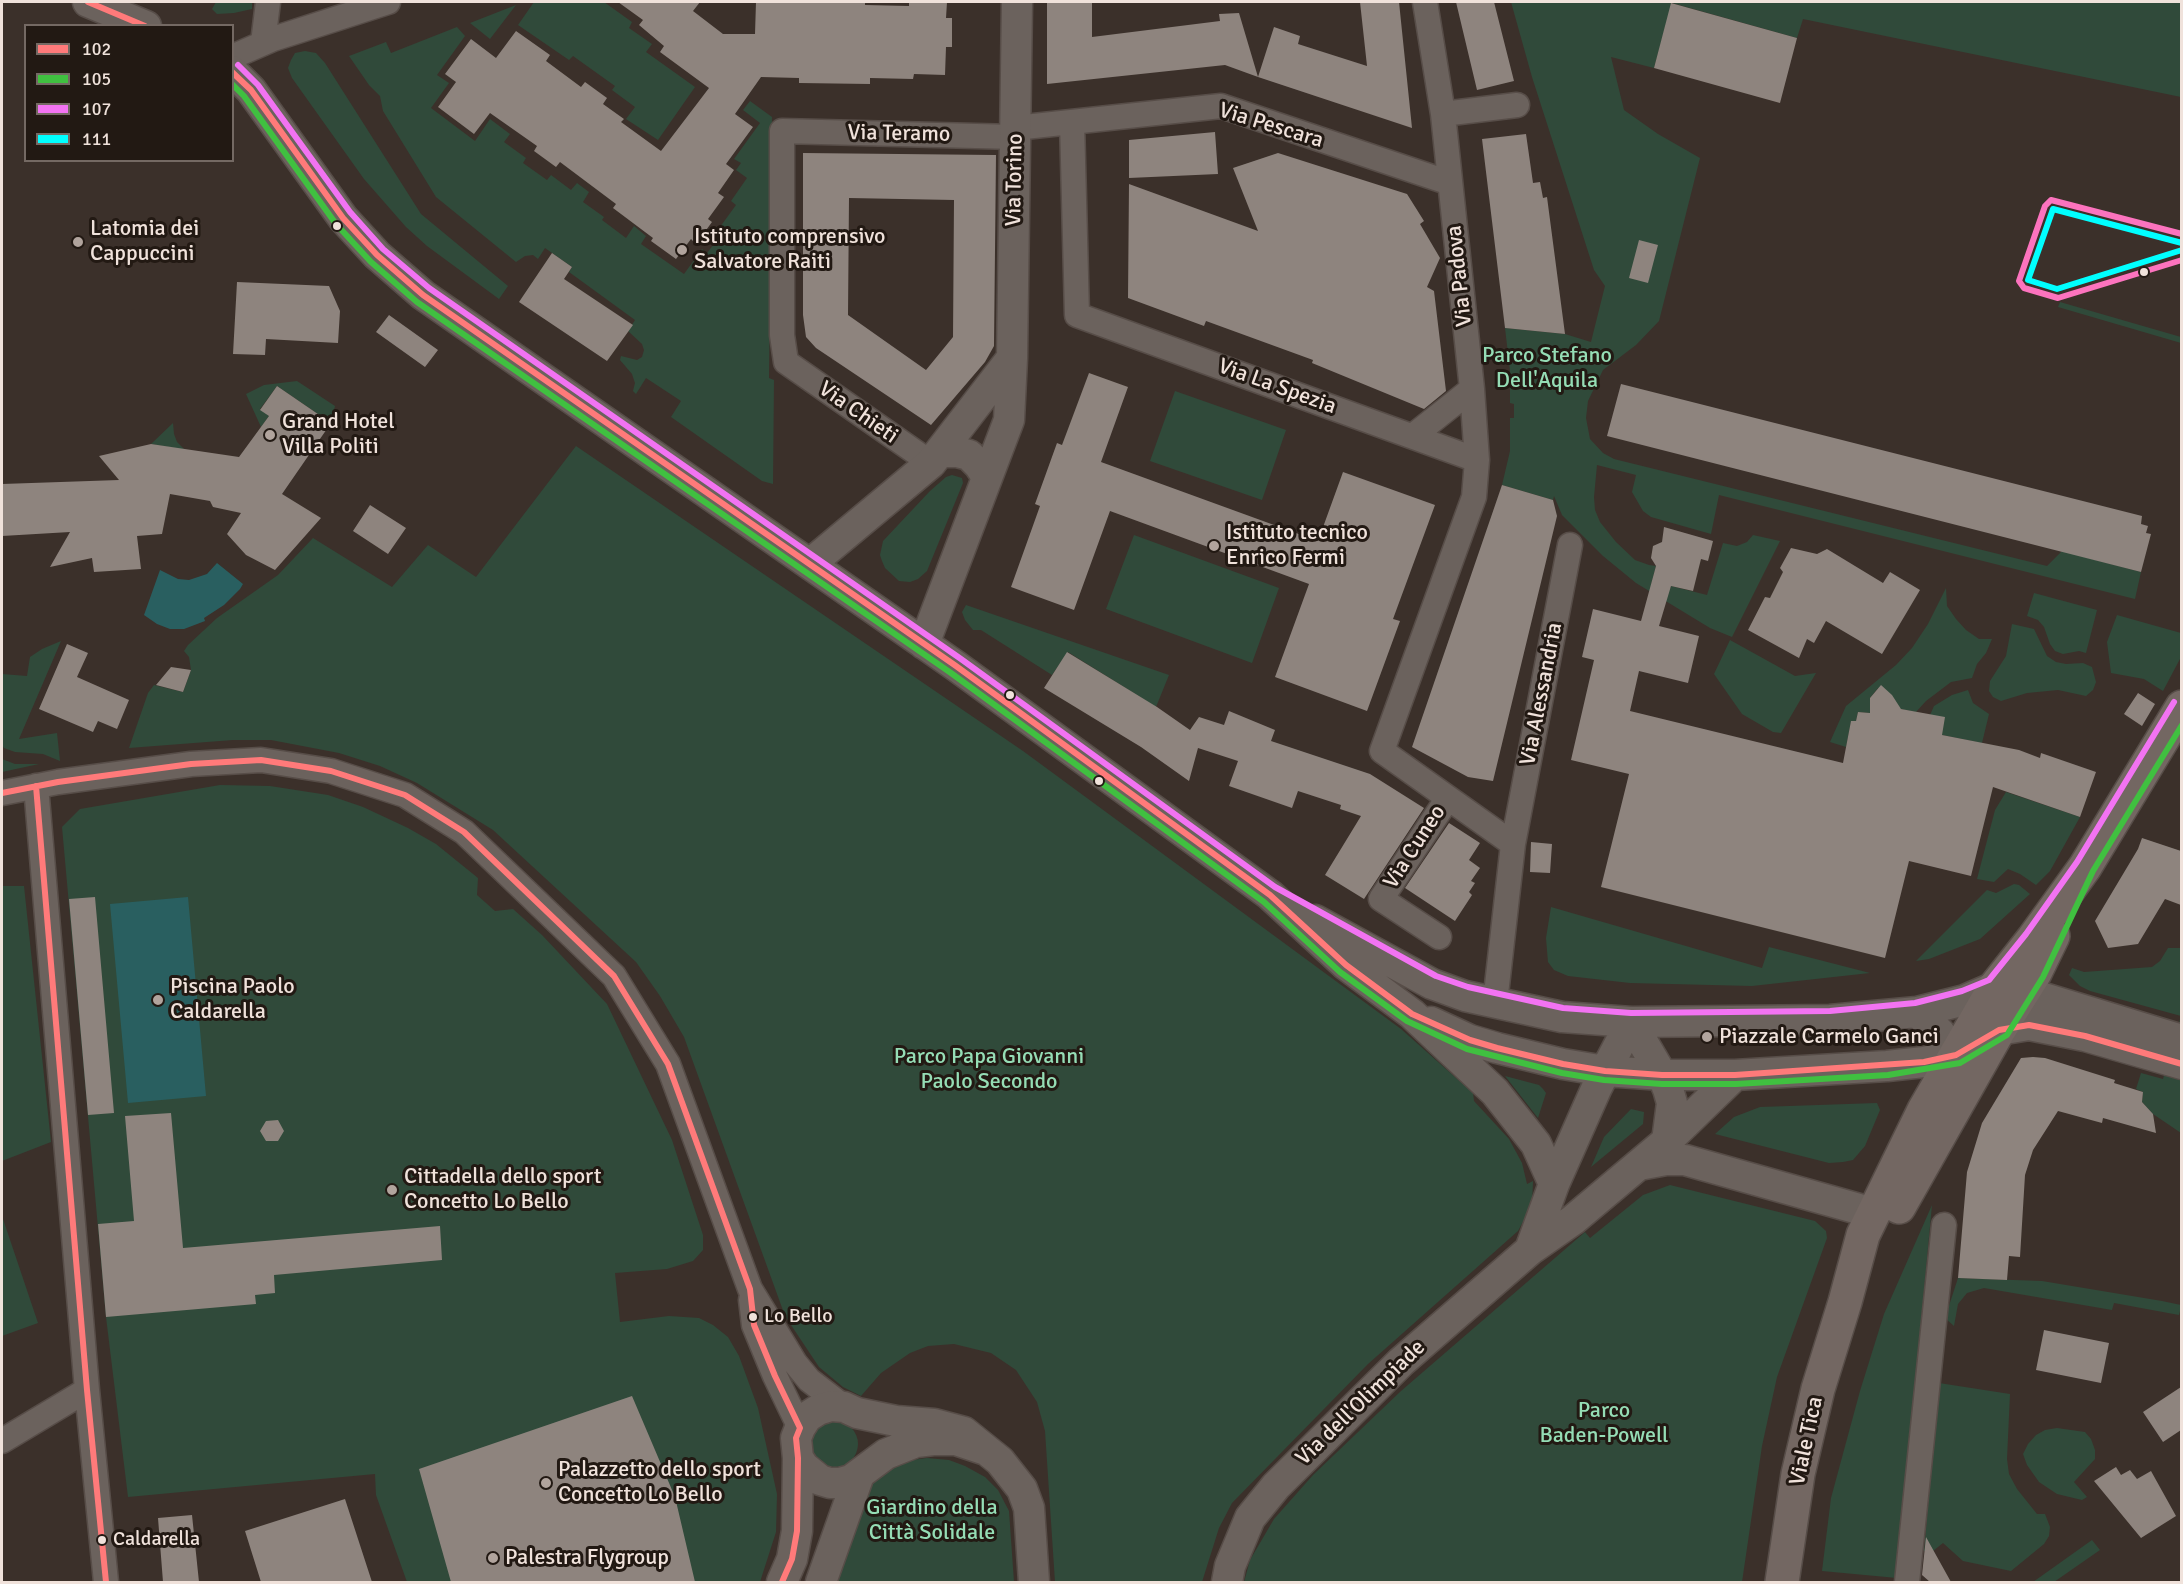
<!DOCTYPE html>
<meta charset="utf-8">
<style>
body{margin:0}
#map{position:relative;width:2183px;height:1584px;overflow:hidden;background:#3b302a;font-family:Signika,sans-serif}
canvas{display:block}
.frame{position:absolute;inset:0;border:3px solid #f0e2db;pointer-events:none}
.legend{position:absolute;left:24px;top:24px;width:210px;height:138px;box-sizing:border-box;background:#221913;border:2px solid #746963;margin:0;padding:8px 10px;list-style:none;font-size:18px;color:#f0e2db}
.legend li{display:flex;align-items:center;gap:12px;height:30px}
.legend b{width:30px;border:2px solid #746963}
</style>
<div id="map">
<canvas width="2183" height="1584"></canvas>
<div class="frame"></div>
<ul class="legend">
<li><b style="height:8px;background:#ff7a7a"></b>102</li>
<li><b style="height:8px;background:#40c040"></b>105</li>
<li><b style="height:8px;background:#f273f2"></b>107</li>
<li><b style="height:8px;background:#0ff"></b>111</li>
</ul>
</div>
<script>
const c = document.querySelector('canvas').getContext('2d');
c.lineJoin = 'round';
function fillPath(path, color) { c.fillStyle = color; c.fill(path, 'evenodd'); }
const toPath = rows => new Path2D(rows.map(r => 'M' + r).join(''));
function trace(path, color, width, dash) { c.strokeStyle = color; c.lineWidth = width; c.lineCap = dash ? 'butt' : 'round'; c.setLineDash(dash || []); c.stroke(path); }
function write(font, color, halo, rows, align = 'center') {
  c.font = font + ' Signika,sans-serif'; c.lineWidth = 6; c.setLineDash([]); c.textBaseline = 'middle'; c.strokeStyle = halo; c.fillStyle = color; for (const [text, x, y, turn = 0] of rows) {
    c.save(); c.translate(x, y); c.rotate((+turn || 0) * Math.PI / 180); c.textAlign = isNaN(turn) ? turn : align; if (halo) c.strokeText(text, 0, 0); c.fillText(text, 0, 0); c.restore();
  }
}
fillPath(toPath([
 [216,2,252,2,252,9,234,13,217,14,212,9],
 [534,2,604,2,632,22,629,28,652,44,646,52,695,87,658,140,626,119,635,107,612,90,615,86,573,56,569,60,518,25],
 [1511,2,2181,2,2181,97,1803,19,1797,38,1672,3,1654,68,1611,57,1624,110,1658,134,1700,158,1659,321,1636,345,1603,370,1588,401,1586,418,1590,439,1603,453,1614,459,2047,566,2062,551,2141,572,2135,599,1719,495,1711,534,1651,517,1643,511,1632,492,1636,475,1597,465,1594,497,1595,510,1600,522,1616,542,1635,560,1649,565,1656,566,1651,585,1670,589,1671,586,1707,595,1723,543,1737,546,1747,542,1753,535,1780,541,1732,637,1710,628,1636,583,1603,556,1562,515,1554,496,1553,500,1502,485,1510,451,1510,418,1514,418,1514,404,1510,403,1510,371,1505,328,1565,334,1591,342,1605,286,1594,270,1532,77],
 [516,5,490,39,470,23],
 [457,27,465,36,437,75,449,83,431,108,475,141,490,119,510,134,504,142,526,158,523,163,547,180,551,175,571,190,577,183,589,192,583,202,604,217,602,220,626,238,634,226,646,236,641,244,684,274,702,249,707,253,724,231,720,227,736,205,731,201,747,178,736,170,741,163,734,159,760,123,743,110,750,101,772,117,769,378,774,380,773,484,762,481,671,417,681,401,646,378,636,394,633,391,635,383,632,374,620,360,621,356,637,360,642,357,644,350,642,344,628,331,635,320,569,272,572,267,545,248,538,259,533,255,525,256,516,262,436,197,383,111,380,96,369,85,349,56,386,42,391,53],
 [305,51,316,53,325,63,421,214,508,286,499,299,427,246,406,227,364,179,292,78,288,68,291,60,295,53],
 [2060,302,2181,337,2181,343,2058,307],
 [297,381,335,406,331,423,277,386,260,409,269,416,261,427,246,394,264,385],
 [1175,391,1286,430,1262,500,1150,461],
 [173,423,174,434,177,442,185,450,151,444],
 [576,446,1023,751,1401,1029,1473,1093,1474,1101,1509,1139,1522,1163,1527,1184,1533,1181,1532,1205,1518,1231,1368,1364,1232,1503,1219,1528,1202,1582,1055,1582,1045,1431,1037,1402,1016,1370,991,1353,954,1344,928,1346,910,1353,881,1373,861,1396,843,1387,819,1367,785,1316,684,1037,660,996,636,962,493,830,417,783,380,766,339,753,271,740,233,740,129,748,148,693,154,685,183,692,191,670,189,657,184,651,188,645,217,618,278,575,313,538,392,587,428,545,476,577],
 [952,475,962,478,963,483,927,571,918,579,910,582,899,581,885,568,882,561,880,555,883,541,930,491,946,477],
 [1134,535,1279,588,1252,663,1106,609],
 [1946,588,1947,606,1956,619,1966,630,1979,639,1992,639,1986,653,1977,664,1972,678,1951,682,1926,701,1916,712,1895,708,1885,689,1878,688,1870,698,1870,713,1858,712,1856,721,1851,722,1846,747,1830,742,1846,706,1896,665,1912,648,1928,624],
 [2034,593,2097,610,2086,653,2079,651,2063,654,2055,651,2050,644,2044,627,2038,620,2027,616],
 [966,605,1169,675,1156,707,1068,652,1052,675,981,630,973,630,965,620,962,612],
 [2117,615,2181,633,2181,657,2163,691,2144,679,2111,673,2107,642],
 [2012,624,2034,629,2047,656,2056,662,2066,664,2083,663,2092,667,2096,682,2093,690,2086,696,2058,690,2027,693,2001,701,1993,697,1989,691,1990,681,2006,656],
 [1730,640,1795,676,1816,673,1781,733,1773,732,1742,714,1714,674],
 [61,641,19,739,57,733,60,761,43,754,15,752,4,748,2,745,2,674,27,676,30,657,42,649],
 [1968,690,1973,703,1989,714,1982,743,1942,735,1930,715,1934,706,1952,695],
 [2,759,15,764,39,764,2,772],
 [220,785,270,786,328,795,363,807,408,828,436,844,478,878,477,895,495,911,513,909,542,935,607,1004,672,1140,703,1235,703,1250,693,1261,667,1269,615,1273,620,1322,669,1316,699,1318,713,1325,728,1337,739,1356,758,1408,777,1494,776,1532,760,1582,407,1582,376,1495,375,1474,128,1497,106,1317,62,827,80,809],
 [2006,792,2080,817,2050,871,2036,885,2020,874,2008,869,1994,882,1977,879,1995,810],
 [2014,884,2019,885,2030,894,1980,939,1929,959,1916,961,1987,890,1996,893],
 [2,886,24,886,51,1142,2,1161],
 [1551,907,1762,968,1769,947,1870,973,1752,986,1630,983,1568,976,1554,970,1548,962,1546,938],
 [2168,948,2181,948,2181,1133,2153,1114,2142,1102,2143,1092,2136,1089,2141,1073,2163,1079,2181,1016,2090,991,2080,986,2069,975,2072,968,2084,972,2152,967,2160,961],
 [1505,1076,1539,1085,1543,1089,1546,1093,1538,1118],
 [1877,1103,1880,1110,1865,1146,1853,1160,1843,1162,1829,1163,1715,1134,1734,1117,1760,1107],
 [1631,1109,1644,1112,1643,1124,1591,1167,1604,1137],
 [1670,1185,1815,1221,1826,1231,1827,1238,1777,1377,1762,1446,1742,1582,1244,1582,1250,1560,1274,1519,1313,1475,1401,1391,1585,1232,1590,1238,1643,1195],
 [1932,1205,1897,1578,1822,1571,1831,1498,1860,1391,1884,1314],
 [2,1216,38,1323,2,1336],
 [1958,1278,2042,1281,2162,1301,2181,1305,2181,1307,2179,1315,2114,1303,2112,1310,1984,1288,1967,1293,1958,1304,1954,1326,1945,1318],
 [1939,1383,2010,1394,2007,1459,2009,1474,2017,1489,2037,1514,2045,1514,2050,1527,2049,1536,2044,1544,2011,1571,1963,1561,1943,1543,1933,1551,1924,1551],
 '812 1444a23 23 0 1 1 46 0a23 23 0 1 1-46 0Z',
 [2057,1428,2085,1432,2091,1439,2095,1450,2095,1459,2074,1482,2087,1497,2082,1500,2057,1494,2039,1482,2027,1465,2023,1454,2028,1444,2036,1435,2045,1430],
 [927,1458,949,1460,965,1466,985,1477,998,1490,1009,1511,1014,1582,831,1582,872,1482,894,1467,912,1460],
 [2092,1540,2100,1550,2054,1582,2033,1582]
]), '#304a3a');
fillPath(toPath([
 [217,563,243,584,240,589,224,605,204,618,205,621,184,629,170,629,157,624,144,615,160,570,178,579,189,580,207,574],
 [188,897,206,1096,128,1103,110,904]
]), '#295f60');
fillPath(toPath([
 [618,2,700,2,693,11,723,34,755,34,756,2,865,2,865,5,909,6,909,2,947,2,946,18,952,18,952,47,946,47,945,75,914,74,913,79,870,78,870,84,799,83,799,78,761,77,735,114,753,127,726,164,734,170,718,193,724,197,708,219,712,222,696,244,691,239,676,259,651,241,653,238,613,208,616,204,560,162,556,167,534,151,537,146,490,113,474,134,438,107,456,82,445,74,471,39,496,58,516,31,550,55,546,61,581,87,585,82,607,98,603,104,624,119,621,122,661,151,709,88,660,52,664,46,639,25,643,20],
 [1047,2,1092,2,1092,37,1220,21,1219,14,1239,13,1258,77,1225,65,1047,84],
 [1360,2,1399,2,1412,128,1258,77,1274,27,1300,36,1298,44,1367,66],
 [1456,2,1494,2,1514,81,1477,90],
 [1671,3,1797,38,1780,103,1654,68],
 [1215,132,1218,174,1129,178,1129,140],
 [1526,134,1533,183,1540,182,1543,198,1547,197,1565,334,1505,328,1482,139],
 [803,153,996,155,994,346,985,362,931,425,816,348,806,337,803,315],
 [849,198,954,200,953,337,926,370,848,315],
 [1278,153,1407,194,1424,221,1420,224,1440,258,1427,287,1434,291,1446,391,1424,409,1312,363,1313,360,1206,321,1204,326,1128,298,1129,184,1258,231,1233,168],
 [1639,240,1658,245,1648,283,1629,278],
 [552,253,572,267,564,279,633,325,607,361,519,302],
 [237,282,329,286,340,311,338,343,266,339,265,355,233,354],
 [389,315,438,350,425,367,376,332],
 [1089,373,1128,387,1101,462,1318,541,1343,472,1435,505,1393,619,1400,621,1367,711,1275,677,1309,584,1110,511,1074,610,1011,587,1040,506,1035,504,1057,443,1062,445],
 [1621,384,2142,516,2141,524,2148,526,2146,533,2151,534,2141,572,1607,436],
 [277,386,331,423,282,494,321,518,275,570,246,555,227,534,241,513,213,507,210,501,170,494,162,534,137,536,141,569,94,572,92,558,50,567,70,532,2,536,2,484,119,480,99,456,151,444,239,457,269,416,260,410],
 [1502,485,1553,500,1557,516,1493,781,1468,777,1412,747],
 [370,505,406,528,388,554,353,531],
 [1664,527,1713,541,1708,561,1701,559,1693,591,1671,586,1659,626,1699,636,1688,683,1639,671,1630,711,1843,763,1851,721,1856,721,1858,712,1870,713,1870,698,1881,685,1892,695,1901,709,1945,717,1942,735,2019,750,2040,758,2041,753,2096,772,2080,817,1993,787,1971,876,1909,861,1885,958,1601,887,1629,774,1571,760,1594,660,1582,657,1593,609,1641,621,1656,566,1651,558,1653,546,1662,542],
 [1791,548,1817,554,1827,549,1883,583,1890,572,1920,590,1882,654,1826,621,1814,643,1807,639,1799,658,1748,630,1765,597,1770,598,1783,572,1780,568],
 [67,644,88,653,77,677,129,700,117,729,98,721,93,732,39,709],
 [1067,652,1157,707,1190,730,1199,717,1224,725,1229,711,1275,730,1271,741,1370,774,1424,808,1364,899,1325,875,1361,816,1340,809,1341,805,1298,791,1292,808,1229,786,1238,761,1198,748,1189,781,1141,747,1044,688],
 [171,667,191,670,183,692,156,685],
 [2138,693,2155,704,2142,726,2124,714],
 [1449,823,1480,843,1469,860,1480,868,1471,881,1475,883,1469,892,1472,895,1455,921,1405,888],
 [2142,838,2181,851,2181,905,2165,899,2138,944,2108,948,2095,921,2138,849],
 [1531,842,1552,844,1550,873,1530,872],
 [95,897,114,1113,88,1115,69,899],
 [2033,1057,2045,1058,2115,1080,2114,1083,2143,1092,2142,1102,2153,1114,2156,1133,2103,1118,2102,1123,2058,1111,2033,1150,2025,1175,2020,1257,2009,1256,2007,1280,1958,1278,1967,1172,1982,1123,2021,1058],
 [171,1113,183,1248,440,1226,442,1260,274,1275,275,1293,255,1295,256,1304,106,1317,98,1224,134,1221,125,1116],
 [278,1120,284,1131,278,1141,266,1141,260,1131,266,1121],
 [2044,1330,2109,1343,2101,1383,2036,1370],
 [2181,1387,2181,1430,2163,1442,2143,1412],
 [632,1396,675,1497,695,1582,451,1582,419,1469],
 [2116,1467,2121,1475,2130,1470,2137,1479,2151,1471,2176,1516,2141,1538,2094,1481],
 [345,1499,372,1582,261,1582,245,1531],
 [192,1515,199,1582,163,1582,158,1518],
 [1926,1537,1951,1582,1930,1582,1922,1575]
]), '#8e847e');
const minor = toPath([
 [1425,2,1443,114,1472,389,1477,460,1474,497,1382,751,1513,844],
 [263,43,268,2],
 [232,57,273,39,388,2],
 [1443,114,1517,105],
 [1072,122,1077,315,1477,460],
 [1015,128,1221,106,1450,183],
 [1413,436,1472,389],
 [931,463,786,362,782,335,782,131,1015,137],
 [36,786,87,1390,106,1582],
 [2,793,58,782,191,764,261,760,331,771,405,795,464,832,614,976,668,1064,750,1289,795,1363,809,1380,844,1407],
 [1439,937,1381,899,1448,798],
 [1495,1003,1513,844,1570,545],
 [751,1300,754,1325,775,1376,800,1428],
 [2,1441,87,1390],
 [1907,1582,1944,1225]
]);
const tertiary = toPath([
 [88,2,146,26],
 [232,71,251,90,343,218,377,255,423,295,956,666,1270,895,1346,965,1412,1014,1495,1092,1536,1144,1554,1184],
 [940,452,957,452,969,455,979,465,987,477],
 [810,564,931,463,1012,358],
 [924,644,1009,420,1012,358,1017,2],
 [1315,920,1432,984,1465,996,1562,1017,1631,1022,1830,1020,1917,1012,1965,1000,1995,987,2044,998,2182,1040],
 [1917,1012,1939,1032,1956,1055,1962,1071],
 [1431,1022,1470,1040,1497,1048,1563,1064,1605,1071,1662,1075,1735,1075,1887,1066,1924,1062,1956,1055,1999,1030,2029,1025,2085,1036,2182,1064],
 [1631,1022,1662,1075,1668,1089,1672,1103,1667,1141],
 [1639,1165,1666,1160,1685,1160,1873,1213],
 [1530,1250,1554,1184,1597,1087,1631,1022],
 [986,1450,956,1440,933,1440,916,1442,886,1454,851,1480,840,1483,830,1483,820,1480,804,1467,798,1458,796,1438,800,1428,807,1417,818,1410,831,1406,844,1407,857,1413,896,1421,934,1424,964,1432,1000,1461,1022,1489,1029,1508,1034,1582],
 [782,1582,792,1559,797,1531,798,1458],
 [821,1582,859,1475],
 [1227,1582,1230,1566,1250,1518,1276,1486,1401,1362,1530,1250,1573,1220,1667,1141,1735,1075]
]);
const secondary = toPath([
 [1899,1207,1999,1030,2035,973,2053,936],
 [1782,1582,1798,1474,1818,1389,1845,1302,1863,1235,1924,1110,1995,987,2033,939,2085,867,2182,707]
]);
trace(minor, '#574d48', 27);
trace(tertiary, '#574d48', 33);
trace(secondary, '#574d48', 36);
trace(minor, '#6b625d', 24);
trace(tertiary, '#6b625d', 30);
trace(secondary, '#736762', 33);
trace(toPath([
 [88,2,145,26],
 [232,72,251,90,343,218,377,255,423,295,956,666,1270,895,1346,965,1412,1014,1470,1040,1497,1048,1563,1064,1605,1071,1662,1075,1735,1075,1924,1062,1956,1055,1999,1030,2029,1025,2085,1036,2182,1064],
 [36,786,87,1390,106,1582],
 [2,793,58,782,191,764,261,760,331,771,405,795,464,832,614,976,668,1064,750,1289,754,1325,775,1376,800,1428,796,1438,798,1458,797,1531,792,1559,782,1582]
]), '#ff7a7a', 6);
trace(toPath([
 [232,84,244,96,336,224,371,262,417,302,951,673,1264,902,1340,972,1407,1021,1467,1049,1562,1073,1604,1080,1662,1084,1736,1084,1888,1075,1960,1063,2007,1035,2043,977,2093,871,2182,725]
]), '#40c040', 6);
trace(toPath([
 [238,65,258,85,350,212,383,249,429,288,961,659,1275,887,1436,976,1468,987,1563,1008,1631,1013,1830,1011,1915,1003,1962,991,1989,980,2026,934,2077,862,2174,702]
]), '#f273f2', 6);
trace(toPath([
 [2182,243,2053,209,2028,280,2057,289,2182,250]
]), '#0ff', 6);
trace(toPath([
 [2182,234,2051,200,2045,206,2019,281,2024,288,2058,298,2182,260]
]), '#fc73be', 6);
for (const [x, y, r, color] of [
 [337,226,5,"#f0e2db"],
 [78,242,6,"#b1a49d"],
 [682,250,6,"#b1a49d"],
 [2144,272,5,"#f0e2db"],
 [270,435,6,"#b1a49d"],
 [1214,546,6,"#b1a49d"],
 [1010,695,5,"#f0e2db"],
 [1099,781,5,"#f0e2db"],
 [158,1000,6,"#b1a49d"],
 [1707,1037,6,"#b1a49d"],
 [392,1190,6,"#b1a49d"],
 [753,1317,5,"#f0e2db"],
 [546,1483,6,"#b1a49d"],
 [102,1540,5,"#f0e2db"],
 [493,1558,6,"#b1a49d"]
]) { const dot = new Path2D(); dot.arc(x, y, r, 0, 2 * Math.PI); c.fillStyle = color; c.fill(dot); trace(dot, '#221913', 2); }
write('20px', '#f0e2db', '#221913', [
 ["Lo Bello",764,1317],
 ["Caldarella",113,1540]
], 'left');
write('22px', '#f0e2db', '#221913', [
 ["Via Pescara",1271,126,17],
 ["Via Teramo",899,134,1],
 ["Via Torino",1015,180,-89],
 ["Via Padova",1460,276,-96],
 ["Via La Spezia",1277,387,20],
 ["Via Chieti",858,413,35],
 ["Via Alessandria",1542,694,-79],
 ["Via Cuneo",1415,847,-57],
 ["Via dell'Olimpiade",1361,1403,-44],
 ["Viale Tica",1807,1441,-78]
]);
write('22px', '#f0e2db', '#221913', [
 ["Latomia dei",90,229],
 ["Cappuccini",90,254],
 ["Istituto comprensivo",694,237],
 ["Salvatore Raiti",694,262],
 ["Grand Hotel",282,422],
 ["Villa Politi",282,447],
 ["Istituto tecnico",1226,533],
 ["Enrico Fermi",1226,558],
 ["Piscina Paolo",170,987],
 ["Caldarella",170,1012],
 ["Piazzale Carmelo Ganci",1719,1037],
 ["Cittadella dello sport",404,1177],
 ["Concetto Lo Bello",404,1202],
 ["Palazzetto dello sport",558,1470],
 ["Concetto Lo Bello",558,1495],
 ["Palestra Flygroup",505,1558]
], 'left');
write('22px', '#95ddb5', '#221913', [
 ["Parco Stefano",1547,356],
 ["Dell'Aquila",1547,381],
 ["Parco Papa Giovanni",989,1057],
 ["Paolo Secondo",989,1082],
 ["Parco",1604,1411],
 ["Baden-Powell",1604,1436],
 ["Giardino della",932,1508],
 ["Città Solidale",932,1533]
]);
</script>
